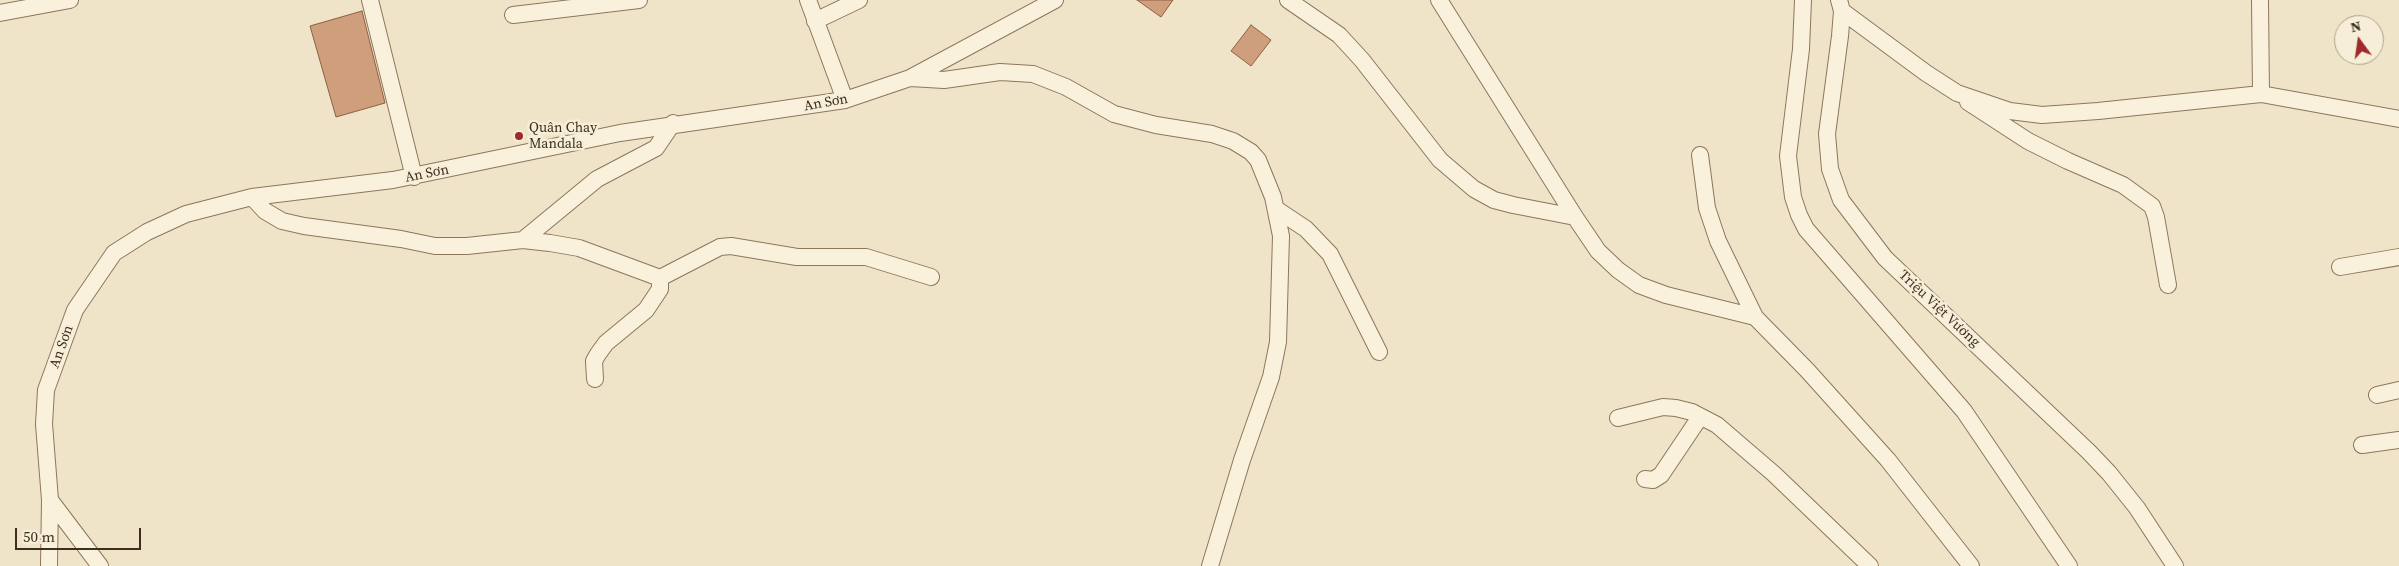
<!DOCTYPE html>
<meta charset="utf-8">
<style>
body{margin:0}
#map{position:relative;width:2399px;height:566px;overflow:hidden;background:#f0e4c8;font-family:"Source Serif 4",serif}
canvas{display:block}
.north{position:absolute;left:2334px;top:15px;width:50px;height:50px;box-sizing:border-box;background:#f7eed8;border:1px solid #ada18e;border-radius:50%;rotate:346deg;font-size:14px;font-weight:700;line-height:20px;text-align:center;color:#3d2e20}
.north::after{content:'';display:block;margin:auto;width:18px;height:22px;background:#9e2a2b;clip-path:polygon(50% 0,100% 100%,50% 72%,0 100%)}
.scale{position:absolute;left:15px;top:528px;width:126px;height:22px;box-sizing:border-box;border:2px solid #3d2e20;border-top:0;padding-left:6px;font-size:15px;line-height:18px;white-space:nowrap;color:#3d2e20;-webkit-text-stroke:4px #f7eed8;paint-order:stroke}
</style>
<div id="map">
<canvas width="2399" height="566"></canvas>
<div class="north">N</div>
<div class="scale">50 m</div>
</div>
<script>
const c = document.querySelector('canvas').getContext('2d');
c.lineJoin = 'round';
function fillPath(path, color) { c.fillStyle = color; c.fill(path, 'evenodd'); }
const toPath = rows => new Path2D(rows.map(r => 'M' + r).join(''));
function trace(path, color, width, dash) { c.strokeStyle = color; c.lineWidth = width; c.lineCap = dash ? 'butt' : 'round'; c.setLineDash(dash || []); c.stroke(path); }
function write(font, color, halo, rows, align = 'center') {
  c.font = font + ' "Source Serif 4",serif'; c.lineWidth = 5; c.setLineDash([]); c.textBaseline = 'middle'; c.strokeStyle = halo; c.fillStyle = color; for (const [text, x, y, turn = 0] of rows) {
    c.save(); c.translate(x, y); c.rotate((+turn || 0) * Math.PI / 180); c.textAlign = isNaN(turn) ? turn : align; if (halo) c.strokeText(text, 0, 0); c.fillText(text, 0, 0); c.restore();
  }
}
const building = toPath([
 [1137,0,1173,0,1161,17,1137,0],
 [362,11,385,103,336,117,310,26,362,11],
 [1251,25,1271,40,1251,66,1231,51,1251,25]
]);
fillPath(building, '#cf9f7d');
trace(building, '#8d5f41', 1);
const minor = toPath([
 [370,0,414,177],
 [808,0,845,100],
 [1288,0,1339,35,1362,60,1440,160,1474,189,1494,200,1513,205,1575,217,1598,251,1618,270,1639,285,1666,295,1755,317,1807,370,1888,460,1971,566],
 [1439,0,1575,217],
 [1803,0,1801,49,1788,156,1793,197,1799,215,1806,229,1964,411,2069,566],
 [1839,0,1842,11,1840,36,1827,134,1830,169,1841,200,1885,258,2089,452,2109,473,2137,508,2175,566],
 [2260,0,2261,94],
 [1842,11,1926,73,1957,93,2010,111,2042,115,2098,111,2261,94,2399,119],
 [0,13,70,0],
 [513,15,639,0],
 [815,21,859,0],
 [910,78,944,80,1000,72,1033,74,1066,87,1114,114,1156,125,1212,134,1233,141,1251,152,1258,160,1273,197,1281,236,1278,342,1271,377,1242,460,1210,566],
 [1968,102,2028,141,2068,161,2123,185,2152,206,2156,217,2168,285],
 [1700,155,1707,208,1718,241,1755,317],
 [252,197,265,211,282,221,304,226,401,239,435,246,467,246,523,240,550,243,579,248,660,278,720,247,731,246,797,257,866,257,931,277],
 [1276,209,1306,229,1330,254,1379,352],
 [523,240,597,179,656,148,673,123],
 [2340,267,2399,257],
 [595,379,594,361,598,354,606,343,646,310,660,289,660,278],
 [2377,395,2399,390],
 [1618,418,1663,407,1676,408,1692,412,1717,425,1774,474,1870,566],
 [2362,445,2399,440],
 [1645,479,1653,480,1661,475,1700,417],
 [50,500,100,566],
 [49,566,50,500,44,424,46,390,75,310,114,253,147,232,186,214,252,197,393,180,620,133,845,100,910,78,1055,0]
]);
trace(minor, '#8d765c', 18);
trace(minor, '#faf1dc', 16);
for (const [x, y, r, color] of [
 [519,136,5,"#9e2a2b"]
]) { const dot = new Path2D(); dot.arc(x, y, r, 0, 2 * Math.PI); c.fillStyle = color; c.fill(dot); trace(dot, '#f7eed8', 2); }
write('14px', '#3d2e20', '#f7eed8', [
 ["An Sơn",826,103,-10],
 ["An Sơn",427,174,-11],
 ["Triệu Việt Vương",1939,309,43],
 ["An Sơn",62,347,-70]
]);
write('14px', '#3d2e20', '#f7eed8', [
 ["Quân Chay",529,128],
 ["Mandala",529,144]
], 'left');
</script>
